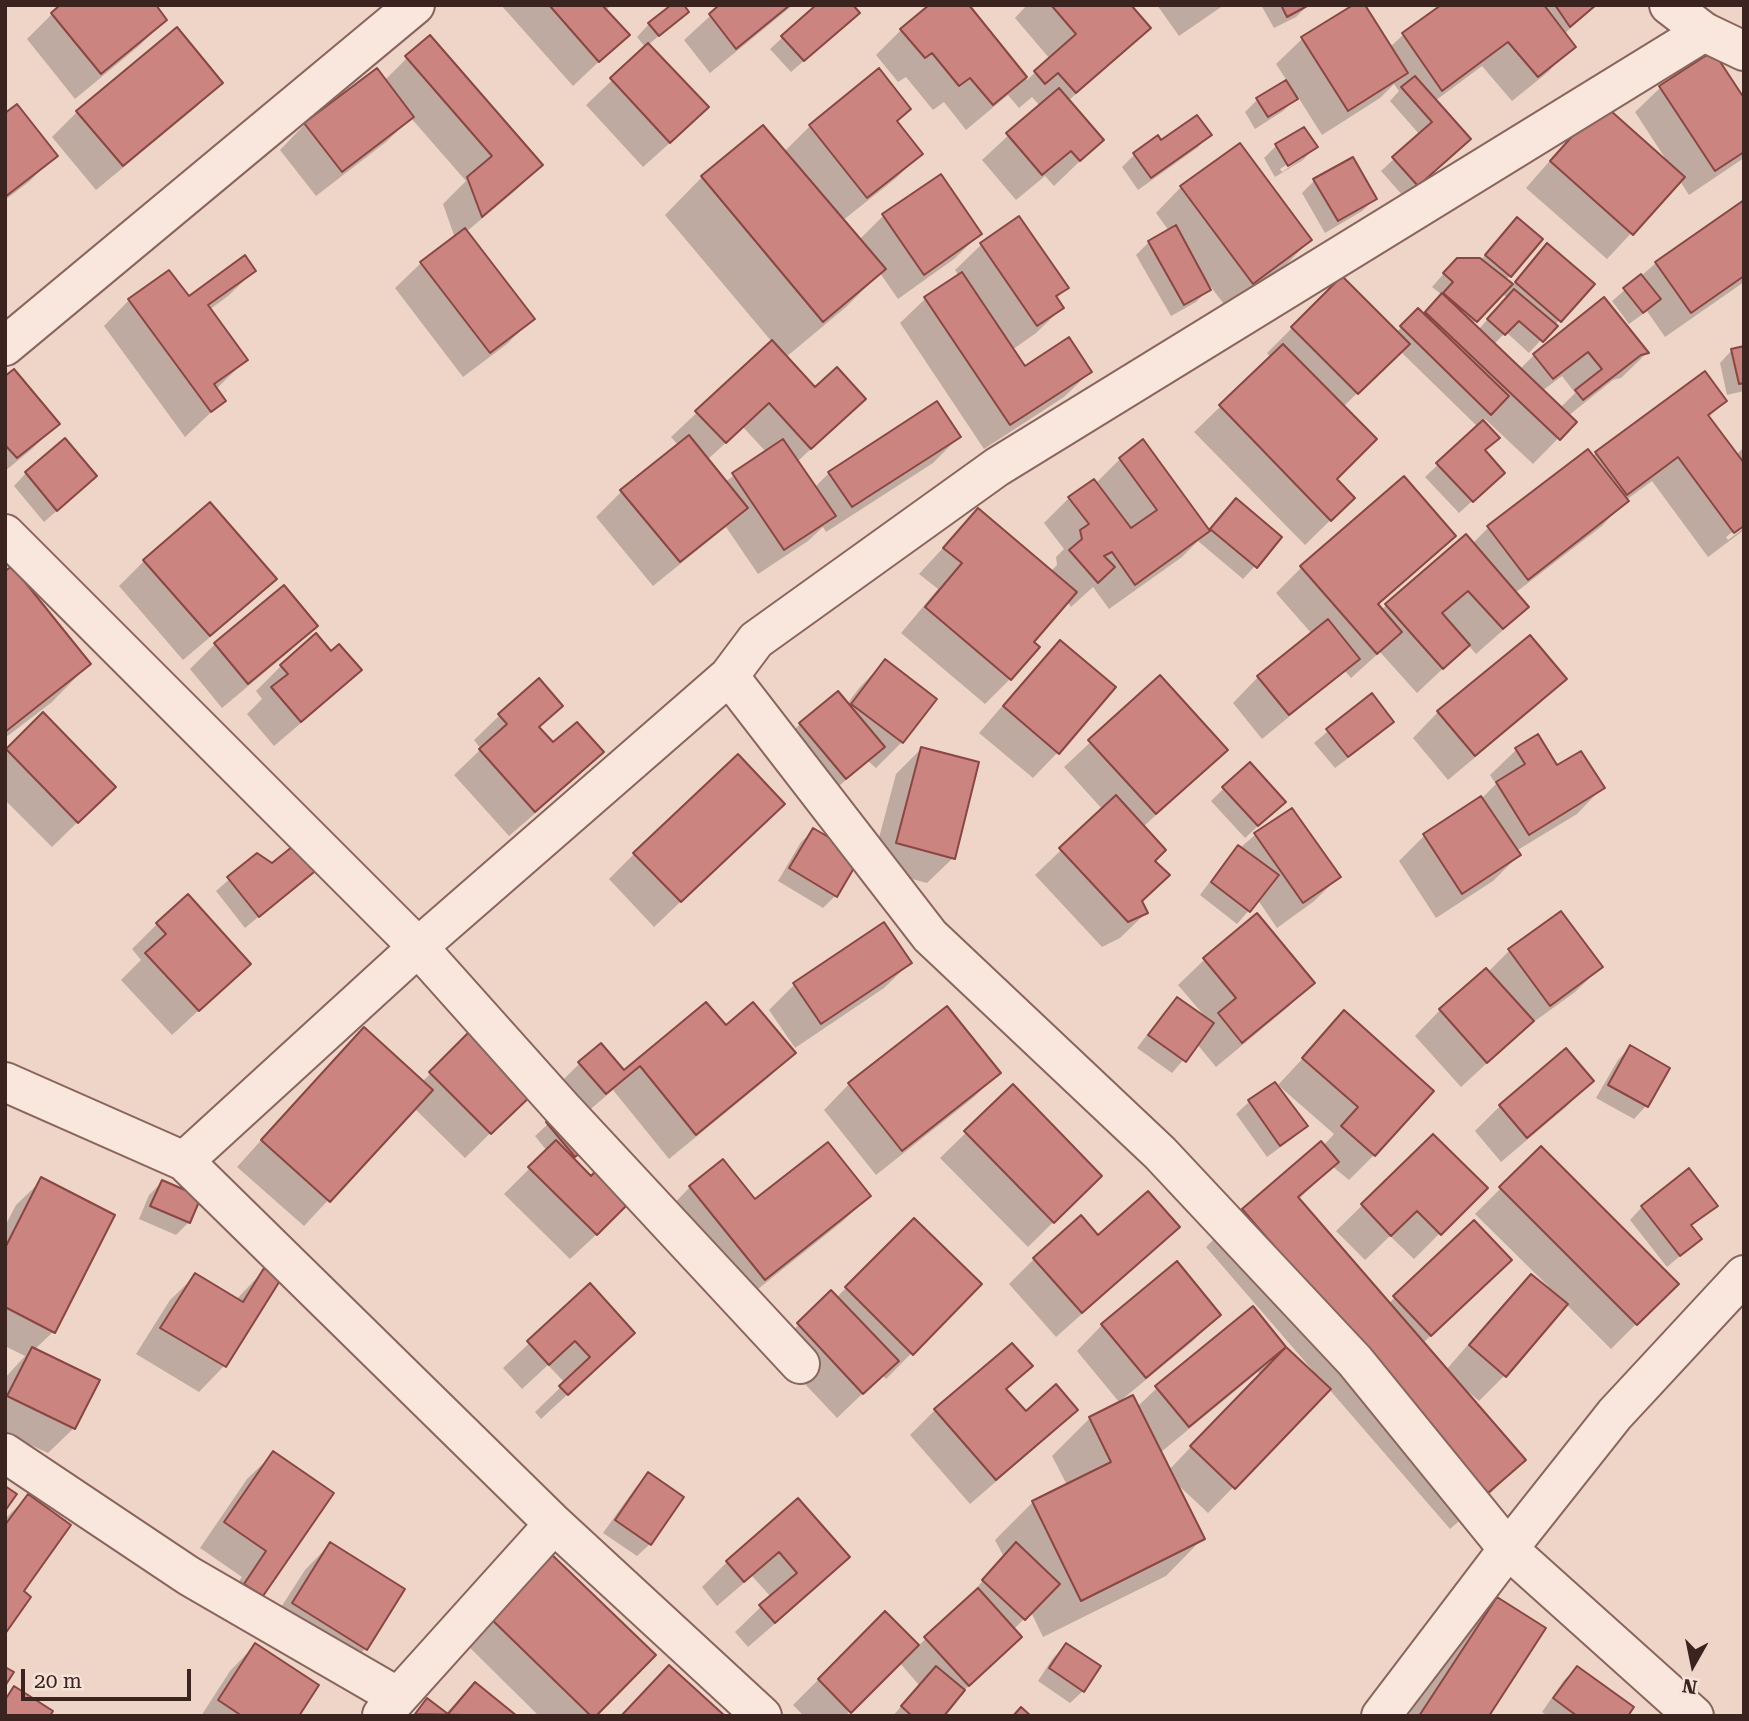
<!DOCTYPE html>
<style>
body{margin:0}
#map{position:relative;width:1749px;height:1721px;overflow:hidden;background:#eed5c8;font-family:"Roboto Serif",serif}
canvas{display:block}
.frame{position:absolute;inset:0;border:7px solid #3b2420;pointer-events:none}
.north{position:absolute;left:1658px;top:1630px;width:70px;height:70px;-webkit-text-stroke:5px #f5e2d8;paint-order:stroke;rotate:189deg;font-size:19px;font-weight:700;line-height:28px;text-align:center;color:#3b2420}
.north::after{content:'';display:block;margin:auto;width:24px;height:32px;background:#3b2420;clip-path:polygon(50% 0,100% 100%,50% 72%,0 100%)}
.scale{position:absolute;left:21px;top:1669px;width:170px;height:32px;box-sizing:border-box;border:4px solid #3b2420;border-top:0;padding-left:9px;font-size:21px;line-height:24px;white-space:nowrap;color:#3b2420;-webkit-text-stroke:5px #f5e2d8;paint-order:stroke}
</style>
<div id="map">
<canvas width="1749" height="1721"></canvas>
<div class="frame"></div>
<div class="north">N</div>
<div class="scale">20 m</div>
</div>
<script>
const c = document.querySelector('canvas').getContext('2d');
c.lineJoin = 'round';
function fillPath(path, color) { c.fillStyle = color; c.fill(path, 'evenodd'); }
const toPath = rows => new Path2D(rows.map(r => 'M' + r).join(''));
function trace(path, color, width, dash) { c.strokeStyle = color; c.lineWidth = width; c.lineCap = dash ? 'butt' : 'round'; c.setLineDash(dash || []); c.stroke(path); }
fillPath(toPath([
 [501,5,611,5,605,11,627,35,573,86],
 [722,5,793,5,710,73,684,40],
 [966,5,1027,80,1050,59,1015,18,1027,5,1129,5,1149,28,1123,53,1068,101,1102,140,1054,186,1045,176,1016,200,982,160,1040,106,1032,97,1019,108,1008,95,966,130,944,102,933,110,906,77,898,82,876,55,901,30],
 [1157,5,1224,5,1179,36],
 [1261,5,1308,5,1296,17,1274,28],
 [1356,5,1390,47,1403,35,1444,5,1597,5,1564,34,1573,46,1548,72,1512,101,1482,66,1435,101,1457,151,1404,197,1381,171,1420,135,1390,101,1399,91,1394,84,1380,98,1322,135,1298,97,1283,111,1255,129,1245,112,1257,100,1287,81,1276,64,1302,39],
 [687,12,648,45,681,133,643,167,586,105,646,48,637,37,649,24],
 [52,14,165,20,140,45,75,99,27,39],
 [845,25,791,72,770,49,783,37],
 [407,58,541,165,515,191,466,232,532,319,507,344,463,377,395,288,421,263,455,238,443,204,466,181,411,118,386,142,316,196,280,150,305,124,384,81],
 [879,71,895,122,921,154,895,179,842,221,859,240,883,216,940,176,980,234,954,259,898,299,880,273,846,307,785,358,815,390,864,399,797,462,814,488,829,473,959,437,933,463,826,532,823,527,808,541,758,574,726,527,653,586,596,517,622,491,678,445,671,437,772,342,665,215,702,177,784,152,810,126],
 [743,427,766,452,725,482,707,460],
 [221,83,195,108,96,190,52,137,77,112],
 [1661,87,1744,102,1744,158,1689,195,1680,181,1607,259,1526,188,1576,131,1667,161,1635,112],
 [5,116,55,155,30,181,5,200],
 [1210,135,1197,148,1138,190,1122,167,1134,155,1158,138,1161,142],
 [1276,146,1315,147,1303,160,1275,177,1264,158],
 [1303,154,1303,158,1282,172,1280,169],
 [1314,181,1375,199,1362,211,1325,233,1302,193],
 [1181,187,1310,240,1285,266,1227,308,1204,278,1203,279,1208,290,1196,302,1171,316,1136,255,1149,242,1169,231,1156,213],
 [1744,202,1744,282,1665,337,1647,311,1629,324,1612,301,1656,263],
 [1019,218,1067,288,1056,299,1062,308,1036,333,1012,350,1024,369,1090,372,1064,397,984,449,900,323,926,298,959,276,955,270,981,245],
 [1505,232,1540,240,1505,281,1512,286,1547,245,1592,284,1529,353,1506,332,1493,345,1519,370,1534,355,1603,299,1647,353,1621,378,1613,380,1568,416,1574,422,1533,464,1485,419,1483,421,1483,451,1490,485,1459,513,1425,477,1478,427,1400,351,1343,407,1334,479,1353,498,1305,545,1194,432,1271,358,1267,353,1342,278,1396,333,1418,310,1423,315,1442,295,1432,287,1445,272,1481,260],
 [1502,293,1507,298,1478,330,1472,324],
 [1562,376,1575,393,1560,408,1542,391],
 [254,271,228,296,209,310,246,360,216,389,224,400,185,437,104,326,129,300,188,298],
 [1744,348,1744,391,1727,395,1720,363,1732,350],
 [5,379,57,424,32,449,5,471],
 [1725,401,1708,418,1736,455,1744,447,1744,523,1726,537,1728,540,1744,528,1744,530,1708,557,1652,481,1626,500,1602,526,1515,593,1527,607,1501,632,1476,654,1468,645,1417,693,1380,652,1351,678,1345,671,1262,739,1233,703,1258,677,1312,634,1276,593,1302,567,1454,536,1377,606,1381,610,1466,536,1472,544,1488,528,1588,451,1592,457,1596,453],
 [1120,459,1208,532,1236,501,1255,566,1243,579,1198,541,1182,557,1109,609,1093,587,1071,607,1067,601,1032,643,1010,679,985,704,901,633,938,589,919,574,978,510,1050,572,1057,565,1056,557,1064,549,1044,523,1069,498,1096,483],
 [26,473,83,488,44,522,14,486],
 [144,561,274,579,249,604,183,660,119,586],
 [5,574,89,664,52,702,5,738],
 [315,626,290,651,222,708,190,669,215,644],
 [1060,642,1058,752,1033,778,979,733,1035,668],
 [331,653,359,670,334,695,274,746,247,714,262,699,256,691,281,666],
 [885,661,935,699,902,742,876,768,868,761,819,803,775,750,800,724,847,704,860,687],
 [1160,677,1200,775,1143,827,1153,861,1140,902,1146,913,1120,938,1102,947,1035,875,1103,810,1064,767],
 [1565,679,1539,704,1448,780,1413,738,1438,712],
 [1371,695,1392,722,1379,735,1335,768,1314,743],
 [561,706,538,728,553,745,602,752,576,778,509,836,454,775,481,749,474,740,500,715],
 [43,715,88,812,52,847,5,800,5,752],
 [1537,736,1557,768,1602,788,1577,814,1516,851,1519,855,1493,881,1436,918,1399,861,1424,836,1481,799,1496,784,1490,775,1516,750],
 [921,749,953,858,927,883,871,868,896,774],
 [1249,764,1271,814,1245,838,1211,801],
 [757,829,654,927,609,879,634,854],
 [814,830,836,895,823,908,778,881,801,842],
 [1255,835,1339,877,1313,902,1277,928,1258,900,1237,924,1200,895,1226,860],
 [257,855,272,865,317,868,245,928,216,891],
 [1257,916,1312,983,1287,1008,1216,1067,1197,1044,1172,1073,1137,1048,1164,1012,1177,999,1207,1019,1178,985,1204,960],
 [157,924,249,964,172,1035,121,980,141,960,132,949],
 [1509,951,1601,967,1575,992,1524,1029,1461,1087,1415,1036,1440,1010,1488,972],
 [910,963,884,988,795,1048,769,1010,794,985],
 [1345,1013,1374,1155,1349,1180,1332,1166,1298,1200,1388,1304,1474,1223,1484,1285,1422,1344,1446,1370,1506,1301,1531,1276,1546,1288,1548,1286,1475,1214,1541,1148,1676,1284,1611,1349,1566,1304,1504,1376,1479,1401,1464,1388,1462,1389,1523,1460,1486,1498,1450,1529,1329,1389,1208,1513,1175,1482,1203,1538,1166,1576,1043,1637,1031,1612,1013,1630,994,1663,959,1695,942,1716,893,1716,919,1685,899,1662,845,1716,804,1716,793,1705,885,1613,918,1646,973,1595,971,1594,1004,1557,995,1540,1033,1502,1067,1485,1052,1456,1090,1418,1133,1398,1137,1407,1157,1388,1253,1309,1285,1348,1312,1374,1314,1372,1206,1247,1243,1210,1323,1146,1334,1134,1278,1085],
 [1258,1372,1260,1374,1169,1470,1160,1453],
 [725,1028,794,1053,768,1078,669,1159,613,1090,579,1119,554,1089,579,1064,624,1072],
 [473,1031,533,1091,465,1158,414,1108,304,1226,237,1167,338,1055,422,1082],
 [1630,1047,1668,1068,1646,1106,1634,1119,1596,1098,1618,1060],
 [999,1073,973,1098,876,1175,824,1110,849,1084],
 [1591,1081,1566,1107,1501,1162,1475,1131,1500,1106],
 [1275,1084,1306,1126,1293,1138,1267,1157,1236,1114,1249,1102],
 [1013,1087,1100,1176,1028,1247,940,1158],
 [548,1124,588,1144,572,1159,591,1179,638,1196,570,1259,504,1194,547,1151,535,1136],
 [1433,1136,1485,1188,1414,1259,1390,1236,1365,1260,1336,1231],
 [723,1161,755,1202,869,1196,843,1221,738,1305,665,1213,690,1187],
 [42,1180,53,1332,34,1350,74,1428,48,1453,5,1433,5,1378,25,1356,5,1346,5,1226,16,1205],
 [162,1182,189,1222,176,1235,139,1219,149,1195],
 [1716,1205,1690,1227,1700,1239,1667,1267,1630,1220,1642,1207],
 [914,1220,980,1284,886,1379,882,1375,837,1418,773,1350,831,1293,836,1298],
 [1178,1226,1152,1252,1056,1337,1009,1284,1034,1259,1098,1237],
 [1177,1264,1218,1315,1193,1341,1119,1402,1077,1351,1102,1325],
 [264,1270,279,1279,224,1366,199,1392,136,1354,170,1300,196,1275,236,1300],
 [590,1286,607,1358,541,1419,535,1412,565,1383,548,1365,522,1389,503,1368],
 [1031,1366,1006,1391,1026,1413,1075,1409,1050,1435,970,1504,910,1435,935,1410],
 [273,1454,331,1493,262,1595,236,1621,220,1610,242,1577,200,1548,247,1479],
 [649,1474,650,1544,637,1556,603,1533,636,1487],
 [28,1496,22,1591,5,1631,5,1519],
 [798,1501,848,1557,822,1583,748,1647,735,1632,771,1597,752,1576,717,1606,702,1587,727,1562],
 [330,1544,403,1590,365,1649,340,1675,267,1629,305,1570],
 [548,1553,594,1716,539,1716,462,1640],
 [1497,1599,1486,1716,1408,1716,1460,1636],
 [255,1645,297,1716,201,1716,230,1671],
 [1066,1645,1083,1691,1070,1703,1038,1681,1053,1658],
 [1577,1668,1626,1716,1548,1716,1542,1712,1564,1680],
 [475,1684,515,1716,412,1716,428,1700,445,1714]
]), '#0003');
const building = toPath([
 [60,5,156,5,167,20,101,74,51,13,60,5],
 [549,5,602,5,630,35,599,62,549,5],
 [671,5,684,5,689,12,659,36,648,23,671,5],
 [719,5,790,5,736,49,709,14,719,5],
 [816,5,853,5,860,13,804,61,781,36,816,5],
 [929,5,969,5,1027,77,993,105,970,78,959,86,932,53,925,58,900,29,929,5],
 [1051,5,1131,5,1151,28,1076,93,1058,73,1045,84,1034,71,1076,34,1051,5],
 [1281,5,1309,5,1287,17,1281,5],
 [1353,5,1365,5,1408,73,1348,111,1301,37,1353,5],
 [1441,5,1544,5,1576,47,1538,77,1508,42,1442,91,1402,33,1441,5],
 [1555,5,1596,5,1570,27,1555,5],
 [177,27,223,83,123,166,76,111,177,27],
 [430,35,543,165,482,217,467,177,492,156,405,56,430,35],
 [648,43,709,107,670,143,610,78,648,43],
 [1713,51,1744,98,1744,152,1715,171,1659,86,1713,51],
 [377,68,414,117,342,172,304,123,377,68],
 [879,68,911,109,897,121,923,154,867,198,809,125,879,68],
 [1415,76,1471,139,1418,186,1392,157,1432,122,1401,87,1415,76],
 [1286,80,1298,99,1268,117,1256,98,1286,80],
 [1059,88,1104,140,1080,161,1071,151,1042,175,1006,133,1059,88],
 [1602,103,1685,177,1633,235,1550,161,1602,103],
 [17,104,58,156,5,197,5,113,17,104],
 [1197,115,1212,135,1151,178,1133,153,1158,135,1161,140,1197,115],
 [763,125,886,269,823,322,701,176,763,125],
 [1304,127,1318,147,1288,166,1275,144,1304,127],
 [1240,143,1312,240,1253,284,1180,186,1240,143],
 [1353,157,1377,199,1338,221,1313,179,1353,157],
 [941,174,982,234,924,275,882,214,941,174],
 [1744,200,1744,276,1691,313,1655,262,1744,200],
 [1019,216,1069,288,1056,296,1064,308,1037,326,980,243,1019,216],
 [1517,217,1543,239,1511,277,1485,255,1517,217],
 [1176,225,1211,290,1184,305,1148,241,1176,225],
 [465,228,535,319,490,353,420,262,465,228],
 [1547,243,1595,284,1561,322,1515,282,1547,243],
 [245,255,256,271,208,305,248,360,214,384,226,401,211,412,128,299,169,270,189,296,245,255],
 [1457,258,1480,258,1513,284,1477,322,1443,293,1453,282,1443,273,1457,258],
 [962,272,1025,366,1069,337,1092,372,1010,425,924,297,962,272],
 [1641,274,1661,299,1643,313,1623,288,1641,274],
 [1342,276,1410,344,1358,394,1291,327,1342,276],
 [1514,289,1558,326,1543,342,1519,321,1505,335,1487,319,1514,289],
 [1442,293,1577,422,1560,440,1425,312,1442,293],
 [1604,297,1649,353,1641,355,1583,400,1575,390,1602,369,1588,352,1553,379,1533,354,1604,297],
 [1418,308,1509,396,1491,415,1400,326,1418,308],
 [772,340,815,387,837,367,866,399,811,449,769,403,726,443,695,411,772,340],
 [1283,344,1377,439,1337,479,1355,498,1331,521,1219,405,1283,344],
 [1744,346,1744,383,1739,384,1731,349,1744,346],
 [14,369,60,424,17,458,5,445,5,376,14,369],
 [1705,371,1727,401,1708,415,1744,463,1744,526,1734,533,1678,457,1627,495,1595,452,1705,371],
 [937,401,961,437,852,507,828,472,937,401],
 [1483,420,1500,438,1485,450,1505,473,1473,502,1436,463,1483,420],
 [689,435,748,508,680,562,620,490,689,435],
 [65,438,97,476,57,511,25,472,65,438],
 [783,439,836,516,784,550,732,473,783,439],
 [1143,439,1210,531,1135,585,1112,552,1104,556,1115,567,1098,583,1069,550,1082,539,1080,530,1089,524,1068,497,1094,479,1131,528,1157,510,1119,458,1143,439],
 [1588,449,1629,501,1528,580,1487,526,1588,449],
 [1404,476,1456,536,1378,604,1402,632,1377,654,1300,566,1404,476],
 [1236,498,1282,537,1257,568,1210,529,1236,498],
 [210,502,277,579,210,636,143,560,210,502],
 [978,508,1077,592,1034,642,1040,647,1011,680,925,607,962,563,943,548,978,508],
 [1466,534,1529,607,1503,629,1468,591,1442,613,1470,645,1443,669,1385,604,1466,534],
 [12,566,91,664,5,732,5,571,12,566],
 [284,585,318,626,248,684,214,643,284,585],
 [1328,619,1360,659,1289,715,1257,676,1328,619],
 [316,633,331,651,339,644,362,670,301,722,271,687,288,674,280,665,316,633],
 [1530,635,1567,679,1475,756,1437,711,1530,635],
 [1060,640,1116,687,1059,754,1003,706,1060,640],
 [885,659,937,699,903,743,851,704,885,659],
 [1160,675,1228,750,1156,814,1088,740,1160,675],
 [539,678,563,706,539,727,553,742,577,722,604,752,535,812,479,749,507,724,498,714,539,678],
 [838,691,885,747,846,779,799,723,838,691],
 [1372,693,1394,722,1348,757,1326,729,1372,693],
 [43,712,116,787,78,823,6,749,43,712],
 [1538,734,1557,765,1581,751,1605,788,1529,835,1496,782,1525,764,1515,748,1538,734],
 [921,747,979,762,955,859,896,843,921,747],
 [738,754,785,804,681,902,633,853,738,754],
 [1250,762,1286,802,1258,826,1222,787,1250,762],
 [1116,795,1166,850,1155,861,1170,875,1142,901,1148,913,1128,922,1059,848,1116,795],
 [1481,796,1521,855,1462,894,1423,834,1481,796],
 [1292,808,1341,877,1303,903,1254,833,1292,808],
 [813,828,861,856,837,897,789,868,813,828],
 [298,842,319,868,259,917,227,877,257,853,272,863,298,842],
 [1238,845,1279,875,1250,912,1211,882,1238,845],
 [188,894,251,964,199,1011,145,953,166,934,156,923,188,894],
 [1561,911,1603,967,1550,1006,1508,949,1561,911],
 [1257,913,1315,983,1242,1043,1218,1013,1236,998,1203,958,1257,913],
 [884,922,912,963,821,1024,793,983,884,922],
 [1486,968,1534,1021,1487,1063,1439,1009,1486,968],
 [1177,997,1214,1023,1186,1062,1148,1035,1177,997],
 [706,1002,726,1025,753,1002,796,1053,696,1135,640,1066,606,1094,578,1062,601,1043,624,1070,706,1002],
 [947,1006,1001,1073,902,1151,848,1083,947,1006],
 [1344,1010,1434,1091,1375,1156,1341,1126,1358,1107,1302,1058,1344,1010],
 [364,1027,433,1090,330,1202,261,1140,364,1027],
 [473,1028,536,1091,491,1134,429,1072,473,1028],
 [1630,1045,1670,1068,1648,1107,1608,1085,1630,1045],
 [1566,1048,1594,1081,1527,1138,1499,1105,1566,1048],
 [1275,1082,1308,1126,1280,1146,1248,1100,1275,1082],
 [1013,1084,1102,1176,1054,1223,964,1131,1013,1084],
 [562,1110,591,1144,575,1157,546,1122,562,1110],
 [1433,1134,1488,1188,1441,1235,1417,1211,1391,1236,1361,1204,1433,1134],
 [556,1140,591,1176,605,1161,633,1199,597,1235,528,1167,556,1140],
 [1321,1141,1339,1162,1298,1197,1526,1460,1488,1493,1242,1209,1321,1141],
 [828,1142,871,1196,765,1280,689,1186,723,1159,755,1199,828,1142],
 [1541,1146,1679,1284,1637,1325,1499,1187,1541,1146],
 [1689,1168,1718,1206,1691,1225,1702,1239,1680,1256,1641,1206,1689,1168],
 [41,1177,115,1215,55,1333,5,1307,5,1248,41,1177],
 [162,1180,201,1197,190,1223,150,1206,162,1180],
 [1148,1191,1180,1227,1082,1313,1033,1258,1081,1215,1098,1235,1148,1191],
 [914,1218,982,1284,913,1355,845,1287,914,1218],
 [1474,1220,1512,1260,1431,1336,1393,1296,1474,1220],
 [1177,1261,1221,1315,1146,1378,1101,1324,1177,1261],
 [264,1268,281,1279,226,1367,160,1328,195,1273,243,1302,264,1268],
 [1531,1274,1568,1304,1506,1377,1469,1345,1531,1274],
 [590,1283,635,1333,568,1395,559,1386,590,1357,575,1341,549,1365,527,1341,590,1283],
 [831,1290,899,1361,863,1394,797,1323,831,1290],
 [1253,1306,1286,1347,1189,1427,1155,1386,1253,1306],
 [1012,1343,1033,1366,1006,1389,1026,1411,1056,1384,1078,1410,996,1480,934,1409,1012,1343],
 [32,1347,100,1380,75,1429,7,1396,32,1347],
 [1286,1347,1331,1389,1235,1489,1190,1446,1286,1347],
 [1133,1395,1205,1539,1081,1601,1032,1501,1111,1462,1089,1417,1133,1395],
 [273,1451,334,1493,263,1596,244,1584,266,1551,224,1522,273,1451],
 [648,1472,684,1497,651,1545,615,1520,648,1472],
 [5,1486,17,1494,5,1511,5,1486],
 [28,1494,71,1525,24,1591,31,1597,5,1634,5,1525,28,1494],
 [798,1498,850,1557,775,1623,759,1605,797,1573,779,1552,744,1582,726,1561,798,1498],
 [330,1542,405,1589,367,1650,292,1603,330,1542],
 [1016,1542,1060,1584,1025,1620,982,1580,1016,1542],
 [548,1551,656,1655,596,1716,591,1716,486,1614,548,1551],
 [978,1588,1022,1637,969,1686,924,1637,978,1588],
 [1497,1597,1546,1628,1489,1716,1419,1716,1497,1597],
 [885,1611,919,1645,851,1713,818,1679,885,1611],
 [255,1643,319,1685,299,1716,242,1716,218,1700,255,1643],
 [1066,1643,1101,1666,1084,1692,1049,1668,1066,1643],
 [669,1665,725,1716,621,1716,669,1665],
 [936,1666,965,1690,944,1716,912,1716,901,1706,936,1666],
 [1577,1666,1634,1707,1628,1716,1577,1716,1553,1698,1577,1666],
 [5,1667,14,1672,5,1686,5,1667],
 [475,1682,517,1716,415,1714,427,1698,448,1714,475,1682],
 [14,1686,53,1711,50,1716,5,1716,5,1700,14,1686],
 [1021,1707,1031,1716,1013,1716,1021,1707]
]);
fillPath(building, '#cb847f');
trace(building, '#894643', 2);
const minor = toPath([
 [5,346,415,5],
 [5,534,418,947,562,1108,800,1364],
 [729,676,930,936,1160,1153,1355,1361,1508,1549,1694,1716],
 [5,1082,184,1161,554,1524,762,1716],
 [184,1161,418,947,729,676,756,640,997,467,1704,32],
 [5,1453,189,1576,398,1697],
 [382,1715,554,1524],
 [1381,1716,1508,1549,1615,1414,1744,1275]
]);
const tertiary = toPath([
 [1669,5,1704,32,1744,51]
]);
trace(minor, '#8a655d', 42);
trace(tertiary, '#8a655d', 42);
trace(minor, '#f9e6dc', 38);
trace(tertiary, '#f9e6dc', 38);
</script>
